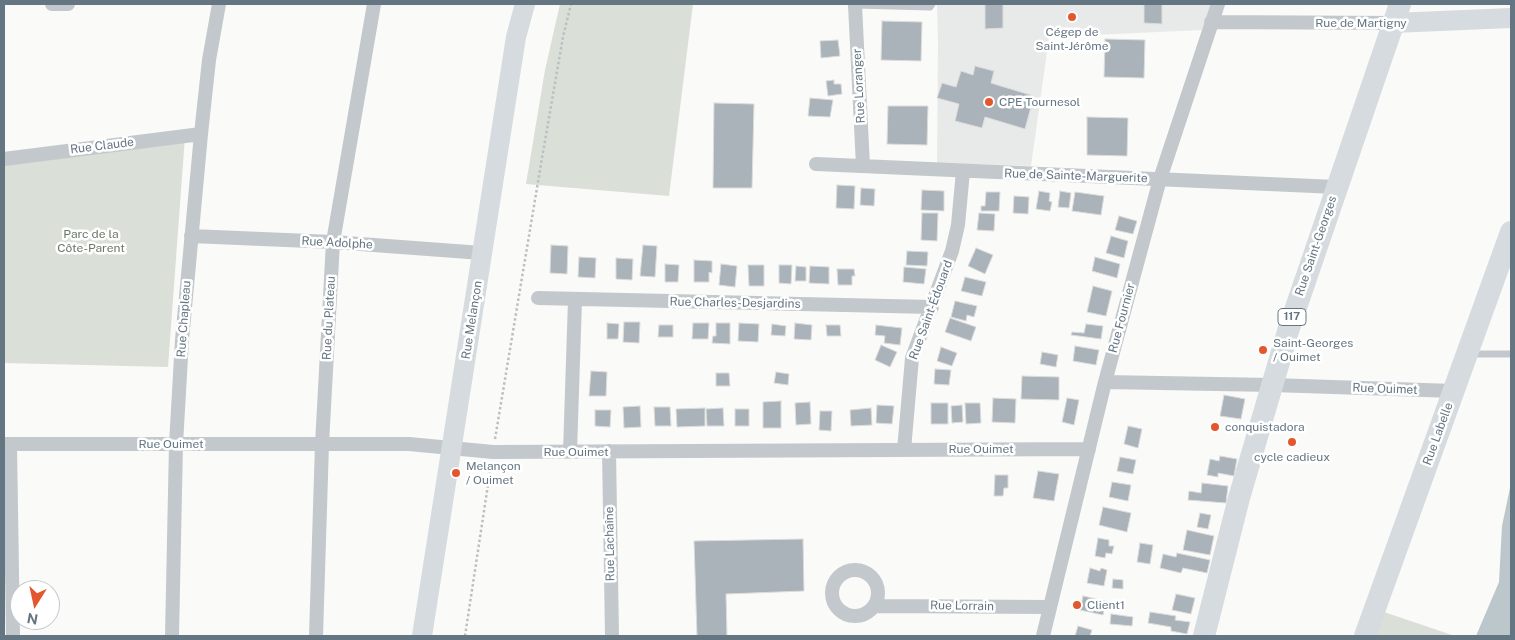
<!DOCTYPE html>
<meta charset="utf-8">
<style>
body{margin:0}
#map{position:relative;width:1515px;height:640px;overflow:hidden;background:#fafaf8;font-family:"Public Sans",sans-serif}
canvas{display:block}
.frame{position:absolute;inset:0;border:5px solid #657683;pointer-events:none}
.north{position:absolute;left:10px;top:580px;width:50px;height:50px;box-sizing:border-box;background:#fff;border:1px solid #c1c8cd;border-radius:50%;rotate:190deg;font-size:14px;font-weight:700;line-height:20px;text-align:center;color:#657683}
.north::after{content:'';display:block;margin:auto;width:18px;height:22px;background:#e4572e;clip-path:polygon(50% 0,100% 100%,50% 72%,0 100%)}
</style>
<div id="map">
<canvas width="1515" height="640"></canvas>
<div class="frame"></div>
<div class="north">N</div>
</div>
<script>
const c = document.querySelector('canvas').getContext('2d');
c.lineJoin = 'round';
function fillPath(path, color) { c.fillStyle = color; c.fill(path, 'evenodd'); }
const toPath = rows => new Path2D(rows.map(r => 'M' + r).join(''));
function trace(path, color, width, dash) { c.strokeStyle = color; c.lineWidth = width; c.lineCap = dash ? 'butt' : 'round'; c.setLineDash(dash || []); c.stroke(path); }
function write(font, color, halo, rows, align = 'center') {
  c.font = font + ' "Public Sans",sans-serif'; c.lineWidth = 5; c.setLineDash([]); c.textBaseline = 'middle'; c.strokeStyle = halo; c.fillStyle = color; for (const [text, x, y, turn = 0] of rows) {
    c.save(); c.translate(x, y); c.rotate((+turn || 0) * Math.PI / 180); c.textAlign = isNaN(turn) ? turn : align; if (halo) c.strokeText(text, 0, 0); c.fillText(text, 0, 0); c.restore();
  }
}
fillPath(toPath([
 [937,4,1211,4,1202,30,1049,37,1031,166,937,163,938,41]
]), '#e8e9e9');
fillPath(toPath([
 [560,4,693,4,669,196,526,184,545,70],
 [185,136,168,367,4,363,4,159],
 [1378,610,1455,636,1369,636]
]), '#dadfd7');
fillPath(toPath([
 [1511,483,1511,636,1476,636,1499,582,1502,526]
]), '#bbc7cb');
const building = toPath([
 [985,4,1003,4,1003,28,985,29,985,4],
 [1144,4,1162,4,1162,24,1144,23,1144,4],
 [882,21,922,22,921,61,881,60,882,21],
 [1105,39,1145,40,1144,78,1104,77,1105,39],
 [838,40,840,56,821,58,820,41,838,40],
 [975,66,994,71,991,83,1034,96,1025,129,985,117,982,128,955,121,959,104,937,98,942,83,956,87,961,71,973,75,975,66],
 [834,80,834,84,841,84,842,94,828,96,826,81,834,80],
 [810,98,833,100,830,117,808,116,810,98],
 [714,103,754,104,752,188,713,188,714,103],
 [888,106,928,106,927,145,887,144,888,106],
 [1087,117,1128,118,1127,156,1087,155,1087,117],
 [837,185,855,186,854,209,836,208,837,185],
 [861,188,875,189,874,206,860,205,861,188],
 [922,190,944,191,944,211,921,210,922,190],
 [1039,191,1050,193,1049,201,1052,202,1050,211,1036,209,1039,191],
 [1060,191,1071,193,1069,208,1058,207,1060,191],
 [986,192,1000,192,999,211,981,211,981,206,985,206,986,192],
 [1075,192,1104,196,1101,215,1072,211,1075,192],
 [1014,196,1029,197,1028,214,1013,213,1014,196],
 [922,213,938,213,937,241,921,240,922,213],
 [979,213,995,214,994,231,977,230,979,213],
 [1119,216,1137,221,1133,234,1115,230,1119,216],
 [1111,236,1128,241,1124,258,1106,253,1111,236],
 [551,245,568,246,567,274,550,273,551,245],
 [643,245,657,246,655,277,640,276,643,245],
 [976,248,993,255,985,274,968,266,976,248],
 [907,251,928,252,927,266,906,265,907,251],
 [579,257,596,258,595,278,578,277,579,257],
 [1095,257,1120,264,1117,278,1092,271,1095,257],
 [616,258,633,259,632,280,616,279,616,258],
 [694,260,712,261,712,273,709,272,709,282,694,282,694,260],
 [665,264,679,265,678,282,665,282,665,264],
 [721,264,737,266,735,287,719,285,721,264],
 [748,265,764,265,764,286,749,286,748,265],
 [779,265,792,265,791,284,779,283,779,265],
 [796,266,806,267,806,281,795,281,796,266],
 [810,266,829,267,829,284,809,283,810,266],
 [904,267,926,269,924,284,903,282,904,267],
 [837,269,854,269,855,276,852,276,852,285,838,285,837,269],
 [965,277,986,282,982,296,961,291,965,277],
 [1093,286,1112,291,1106,316,1087,312,1093,286],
 [955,301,977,306,974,317,967,315,966,321,951,317,955,301],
 [950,318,976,327,971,341,945,332,950,318],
 [624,322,640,322,639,343,623,342,624,322],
 [607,323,619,324,618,339,607,339,607,323],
 [693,323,709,323,708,339,692,339,693,323],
 [716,323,730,323,730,344,712,343,713,336,716,336,716,323],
 [739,323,759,324,758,342,738,341,739,323],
 [795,323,812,325,811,340,794,339,795,323],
 [772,324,786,326,785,336,771,335,772,324],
 [1086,324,1103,326,1101,339,1071,335,1072,332,1084,333,1086,324],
 [659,325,673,325,673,337,658,337,659,325],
 [826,325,840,325,841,336,827,336,826,325],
 [876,325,902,328,900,345,884,343,885,336,875,335,876,325],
 [881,345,897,352,890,367,875,360,881,345],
 [1075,346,1099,350,1096,365,1073,361,1075,346],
 [941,347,957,353,952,366,937,361,941,347],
 [1042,352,1058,355,1056,367,1040,364,1042,352],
 [935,369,951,370,949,385,934,384,935,369],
 [591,371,607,372,606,396,589,396,591,371],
 [776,372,789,374,788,385,774,383,776,372],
 [716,373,729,373,730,386,716,386,716,373],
 [1022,376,1059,377,1059,400,1021,399,1022,376],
 [1224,395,1245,399,1241,419,1220,416,1224,395],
 [993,398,1016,399,1015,423,992,422,993,398],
 [1067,398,1079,400,1074,425,1062,422,1067,398],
 [781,401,781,428,763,428,763,402,781,401],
 [810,402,811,424,796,425,795,403,810,402],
 [931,403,948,403,948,424,931,424,931,403],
 [965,403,980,403,981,423,966,424,965,403],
 [877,405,894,406,892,424,876,423,877,405],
 [962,405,963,422,952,423,951,406,962,405],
 [640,406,641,427,624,428,623,407,640,406],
 [654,407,670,407,671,426,655,426,654,407],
 [705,408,705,426,677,427,676,409,705,408],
 [723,408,724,426,707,426,706,409,723,408],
 [871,408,872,425,851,426,850,410,871,408],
 [735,409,749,409,749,426,735,426,735,409],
 [595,410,611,410,610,427,595,426,595,410],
 [820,411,832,411,831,431,819,430,820,411],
 [1128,426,1142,429,1138,448,1124,444,1128,426],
 [1220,456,1237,459,1234,476,1218,473,1218,477,1207,475,1210,459,1219,461,1220,456],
 [1120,457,1136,460,1133,474,1117,471,1120,457],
 [1038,471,1059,474,1054,501,1033,498,1038,471],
 [995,475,1008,475,1008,488,1004,488,1003,496,994,496,995,475],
 [1112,482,1131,485,1128,501,1109,497,1112,482],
 [1202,483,1228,486,1226,503,1188,500,1189,491,1201,493,1202,483],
 [1103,507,1131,513,1127,532,1099,525,1103,507],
 [1200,513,1211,515,1208,529,1197,527,1200,513],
 [1187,530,1214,536,1210,555,1183,550,1187,530],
 [1098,538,1109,540,1109,546,1114,546,1112,554,1106,553,1105,558,1095,556,1098,538],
 [803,539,804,591,726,594,727,636,697,636,694,541,803,539],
 [1140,543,1153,545,1150,564,1137,562,1140,543],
 [1177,553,1210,560,1207,573,1183,568,1181,573,1160,568,1163,554,1176,557,1177,553],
 [1090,568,1100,571,1101,568,1107,570,1104,586,1087,583,1090,568],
 [1113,579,1123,580,1123,589,1112,588,1113,579],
 [1176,594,1195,598,1191,614,1172,610,1176,594],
 [1083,596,1106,601,1103,615,1080,610,1083,596],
 [1150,612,1176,616,1175,620,1190,622,1187,634,1171,631,1171,627,1148,623,1150,612],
 [1111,614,1133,617,1132,626,1110,624,1111,614],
 [1078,626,1092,630,1090,636,1075,636,1078,626]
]);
fillPath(building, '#aab3b9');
trace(building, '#dcdcda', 1);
trace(toPath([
 [495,439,541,164,563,37,571,4],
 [465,636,491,465]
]), '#bbbfc2', 2.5, [2.5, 2.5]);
trace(toPath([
 [855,5,930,7,932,4],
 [1470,354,1511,354]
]), '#c3c8cc', 7);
trace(toPath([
 [52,4,68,4],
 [855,5,863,166],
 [1211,22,1393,23],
 [4,159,201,134],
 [816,164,1336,187],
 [191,236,333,242,482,253],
 [538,298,932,307],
 [1105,382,1272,385,1454,391],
 [4,444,409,444,493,452,1089,449],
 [10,444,13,636],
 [904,450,912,358,952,251,958,225,963,171],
 [609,451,612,636],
 [570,452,575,300],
 '832 593a23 23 0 1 1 46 0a23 23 0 1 1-46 0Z',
 [875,606,1049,607],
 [172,636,176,444,182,340,201,134,209,60,219,4],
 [316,636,322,444,333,242,374,4],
 [1043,636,1105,382,1160,179,1218,4]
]), '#c3c8cc', 14);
trace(toPath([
 [1393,23,1511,18],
 [422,636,516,37,525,4]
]), '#d6dbdf', 20);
trace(toPath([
 [1204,636,1239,498,1289,328,1400,4],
 [1365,636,1511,232]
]), '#d6dbdf', 22);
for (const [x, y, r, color] of [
 [1072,17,5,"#e4572e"],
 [989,102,5,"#e4572e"],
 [1263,350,5,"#e4572e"],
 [1215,427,5,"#e4572e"],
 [1292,442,5,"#e4572e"],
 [456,473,5,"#e4572e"],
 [1077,605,5,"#e4572e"]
]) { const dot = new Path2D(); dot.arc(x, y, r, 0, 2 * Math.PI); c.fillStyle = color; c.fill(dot); trace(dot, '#fff', 2); }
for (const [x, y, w] of [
 [1292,317,28]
]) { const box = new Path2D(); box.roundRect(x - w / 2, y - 8.5, w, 17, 4); c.fillStyle = '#fff'; c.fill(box); trace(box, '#657683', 1); }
write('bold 11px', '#657683', null, [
 ["117",1292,317]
]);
write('12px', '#657683', '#fff', [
 ["Rue de Martigny",1361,23],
 ["Rue Loranger",859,86,-93],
 ["Rue Claude",102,146,-7],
 ["Rue de Sainte-Marguerite",1076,176,2],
 ["Rue Adolphe",337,243,3],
 ["Rue Saint-Georges",1316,246,-71],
 ["Rue Charles-Desjardins",735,303,1],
 ["Rue Saint-Édouard",931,310,-70],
 ["Rue du Plateau",329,318,-87],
 ["Rue Fournier",1122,318,-75],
 ["Rue Chapleau",184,319,-86],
 ["Rue Melançon",472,320,-81],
 ["Rue Ouimet",1385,389,2],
 ["Rue Labelle",1438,434,-70],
 ["Rue Ouimet",171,444],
 ["Rue Ouimet",981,449],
 ["Rue Ouimet",576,452],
 ["Rue Lachaîne",610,544,-91],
 ["Rue Lorrain",962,606,1]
]);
write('12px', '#657683', '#fff', [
 ["Cégep de",1072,32,"center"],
 ["Saint-Jérôme",1072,46,"center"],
 ["CPE Tournesol",999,102],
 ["Saint-Georges",1273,343],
 ["/ Ouimet",1273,357],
 ["conquistadora",1225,427],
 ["cycle cadieux",1292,457,"center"],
 ["Melançon",466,466],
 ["/ Ouimet",466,480],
 ["Client1",1087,605]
], 'left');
write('12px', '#687a64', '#fff', [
 ["Parc de la",91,234],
 ["Côte-Parent",91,248]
]);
</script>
